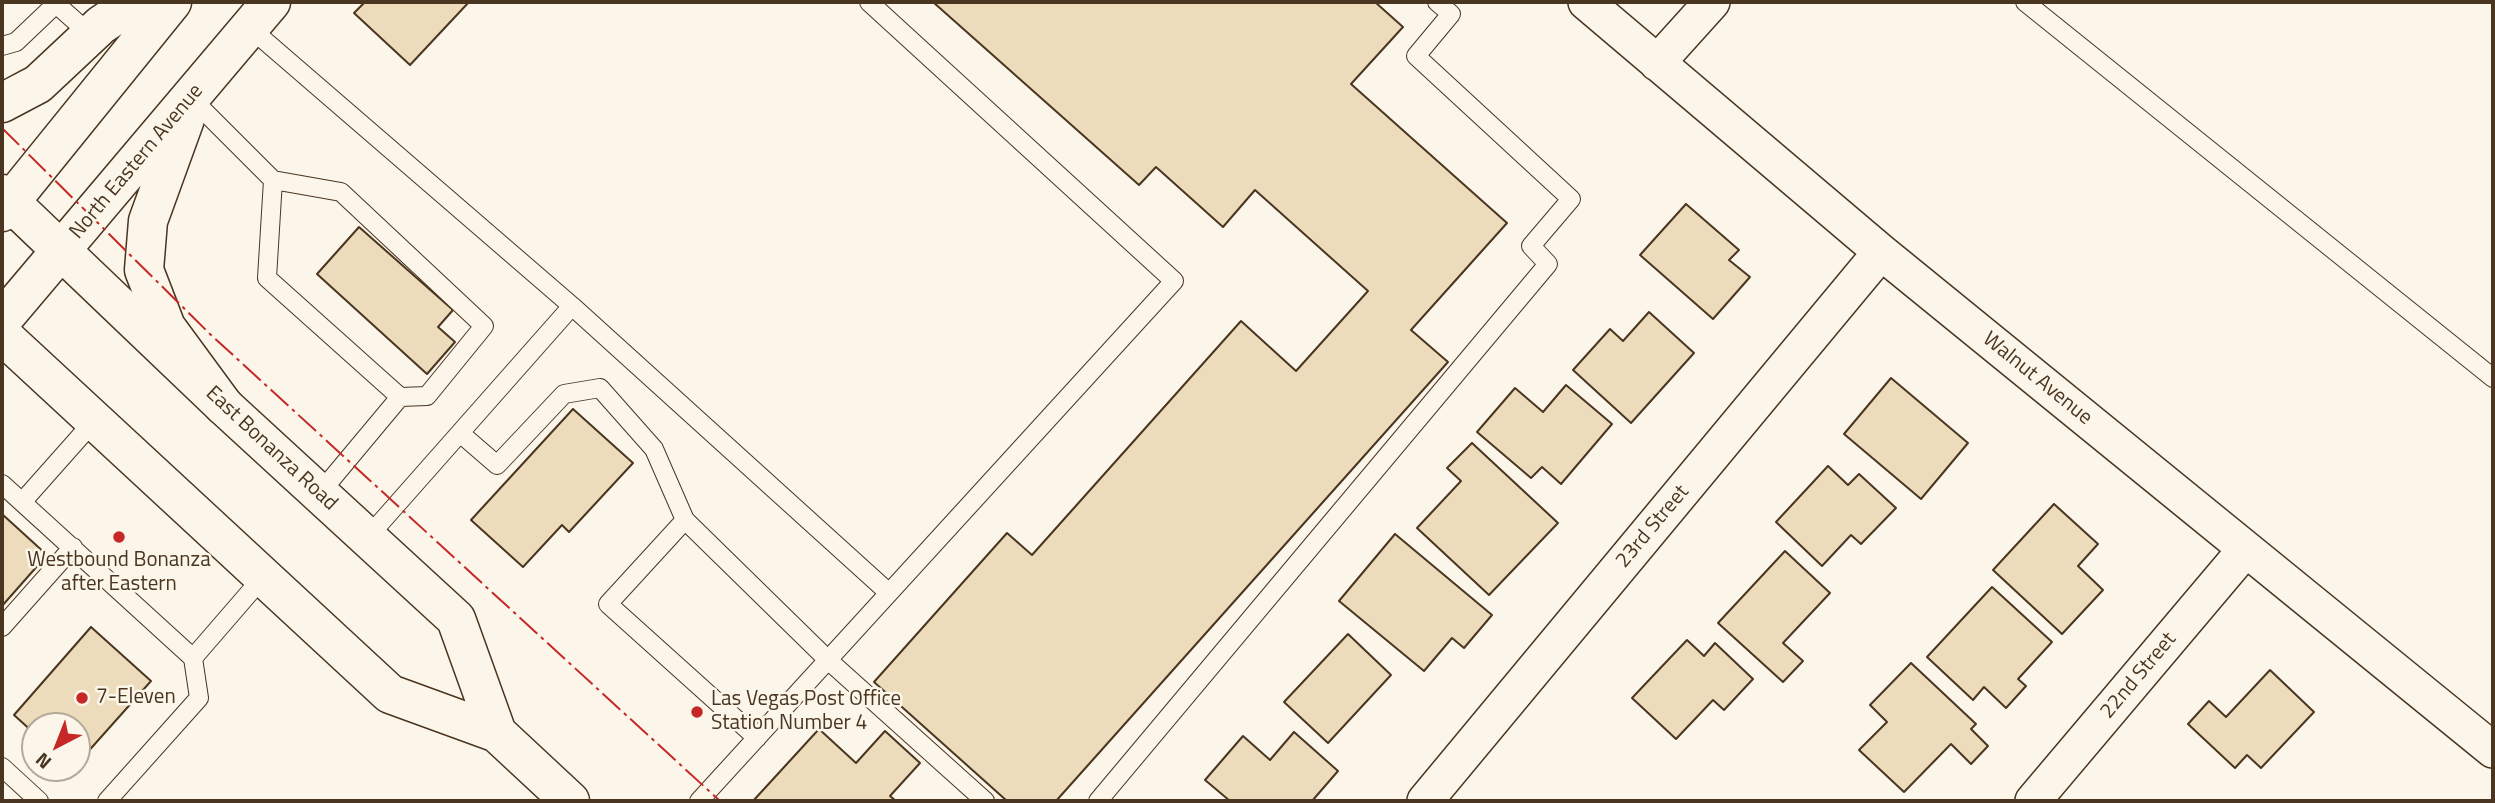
<!DOCTYPE html>
<style>
body{margin:0}
#map{position:relative;width:2495px;height:803px;overflow:hidden;background:#fbf6e9;font-family:"Titillium Web",sans-serif}
canvas{display:block}
.frame{position:absolute;inset:0;border:4px solid #4a3520;pointer-events:none}
.north{position:absolute;left:21px;top:712px;width:70px;height:70px;box-sizing:border-box;background:#fbf6e9;border:2px solid #b4a999;border-radius:50%;rotate:222deg;font-size:19px;font-weight:700;line-height:28px;text-align:center;color:#4a3520}
.north::after{content:'';display:block;margin:auto;width:24px;height:32px;background:#c62828;clip-path:polygon(50% 0,100% 100%,50% 72%,0 100%)}
</style>
<div id="map">
<canvas width="2495" height="803"></canvas>
<div class="frame"></div>
<div class="north">N</div>
</div>
<script>
const c = document.querySelector('canvas').getContext('2d');
c.lineJoin = 'round';
function fillPath(path, color) { c.fillStyle = color; c.fill(path, 'evenodd'); }
const toPath = rows => new Path2D(rows.map(r => 'M' + r).join(''));
function trace(path, color, width, dash) { c.strokeStyle = color; c.lineWidth = width; c.lineCap = dash ? 'butt' : 'round'; c.setLineDash(dash || []); c.stroke(path); }
function write(font, color, halo, rows, align = 'center') {
  c.font = font + ' "Titillium Web",sans-serif'; c.lineWidth = 5; c.setLineDash([]); c.textBaseline = 'middle'; c.strokeStyle = halo; c.fillStyle = color; for (const [text, x, y, turn = 0] of rows) {
    c.save(); c.translate(x, y); c.rotate((+turn || 0) * Math.PI / 180); c.textAlign = isNaN(turn) ? turn : align; if (halo) c.strokeText(text, 0, 0); c.fillText(text, 0, 0); c.restore();
  }
}
const building = toPath([
 [365,2,469,2,410,65,354,13,365,2],
 [933,2,1375,2,1403,27,1351,84,1507,223,1411,330,1448,362,1056,801,1007,801,874,682,1007,533,1032,555,1241,321,1296,371,1368,291,1255,190,1223,227,1156,167,1139,185,933,2],
 [1686,204,1739,250,1729,260,1750,277,1713,319,1640,255,1686,204],
 [359,227,453,310,438,327,455,342,427,374,317,274,359,227],
 [1649,312,1694,353,1631,423,1573,370,1610,329,1623,341,1649,312],
 [1891,378,1968,443,1921,499,1844,434,1891,378],
 [1566,385,1612,424,1561,484,1542,467,1531,478,1477,432,1515,388,1543,412,1566,385],
 [573,409,633,463,569,532,562,525,523,567,471,520,573,409],
 [1472,443,1558,523,1489,595,1417,528,1461,481,1447,468,1472,443],
 [1828,466,1848,485,1859,474,1896,508,1861,544,1851,535,1822,566,1776,522,1828,466],
 [2054,504,2098,544,2078,566,2103,590,2062,634,1993,570,2054,504],
 [2,514,47,555,2,606,2,514],
 [1395,534,1492,615,1464,648,1452,638,1424,671,1339,601,1395,534],
 [1785,551,1830,593,1783,643,1803,661,1783,682,1718,623,1785,551],
 [1992,587,2052,642,2018,679,2026,686,2006,708,1984,687,1973,700,1927,657,1992,587],
 [91,627,151,681,77,764,77,726,35,726,35,734,14,715,91,627],
 [1348,634,1391,675,1328,743,1284,702,1348,634],
 [1687,640,1704,656,1715,643,1753,679,1724,710,1713,700,1676,739,1632,698,1687,640],
 [1911,663,1976,724,1971,729,1988,746,1971,764,1951,744,1904,792,1859,750,1887,722,1870,705,1911,663],
 [2270,670,2314,712,2261,768,2247,755,2235,768,2188,724,2209,701,2226,717,2270,670],
 [819,729,856,763,885,731,920,763,890,796,896,801,753,801,819,729],
 [1294,732,1338,771,1312,801,1230,801,1205,780,1243,736,1270,760,1294,732]
]);
fillPath(building, '#ecdcbc');
trace(building, '#4a3520', 2);
const lane = toPath([
 [2025,2,2493,378],
 [56,4,91,35],
 [250,28,572,306,367,538],
 [2,46,16,42,58,2],
 [192,99,273,180,267,278,400,397,319,494],
 [273,180,341,192,484,326,427,396,400,397],
 [572,306,889,593],
 [460,433,497,465,564,394,600,388,654,449,685,520,828,660,985,801],
 [2,484,193,658],
 [23,501,94,421],
 [685,520,608,604,757,738],
 [2,627,73,547],
 [2,767,39,801],
 [107,801,199,698,193,658,263,577],
 [699,801,1174,281,869,2],
 [1098,801,1548,264,1531,246,1571,199,1416,56,1451,14,1437,2]
]);
const street = toPath([
 [1586,2,1881,252,2493,750],
 [1657,63,1712,2],
 [1425,801,1881,252],
 [2033,801,2245,550]
]);
const secondary = toPath([
 [2,194,224,406,456,619,497,733],
 [2,335,390,694,497,733,570,801]
]);
const primary = toPath([
 [2,103,38,84,101,25,135,2],
 [185,119,148,221,144,270,166,327,224,406],
 [2,212,172,2],
 [2,320,271,2]
]);
trace(lane, '#4a3520', 20);
trace(street, '#4a3520', 38);
trace(secondary, '#4a3520', 41);
trace(primary, '#4a3520', 41);
trace(lane, '#fbf6e9', 18);
trace(street, '#fbf6e9', 35);
trace(secondary, '#fbf6e9', 38);
trace(primary, '#fbf6e9', 38);
trace(toPath([
 [2,128,210,334,720,801]
]), '#c62828', 2, [24, 5, 3.5, 5]);
for (const [x, y, r, color] of [
 [119,537,7,"#c62828"],
 [82,698,7,"#c62828"],
 [697,712,7,"#c62828"]
]) { const dot = new Path2D(); dot.arc(x, y, r, 0, 2 * Math.PI); c.fillStyle = color; c.fill(dot); trace(dot, '#fbf6e9', 2.5); }
write('21px', '#4a3520', '#fbf6e9', [
 ["North Eastern Avenue",137,162,-50],
 ["Walnut Avenue",2037,379,39],
 ["East Bonanza Road",271,449,43],
 ["23rd Street",1653,527,-50],
 ["22nd Street",2139,676,-50]
]);
write('21px', '#4a3520', '#fbf6e9', [
 ["Westbound Bonanza",119,561,"center"],
 ["after Eastern",119,585,"center"],
 ["7-Eleven",96,698],
 ["Las Vegas Post Office",711,700],
 ["Station Number 4",711,724]
], 'left');
</script>
